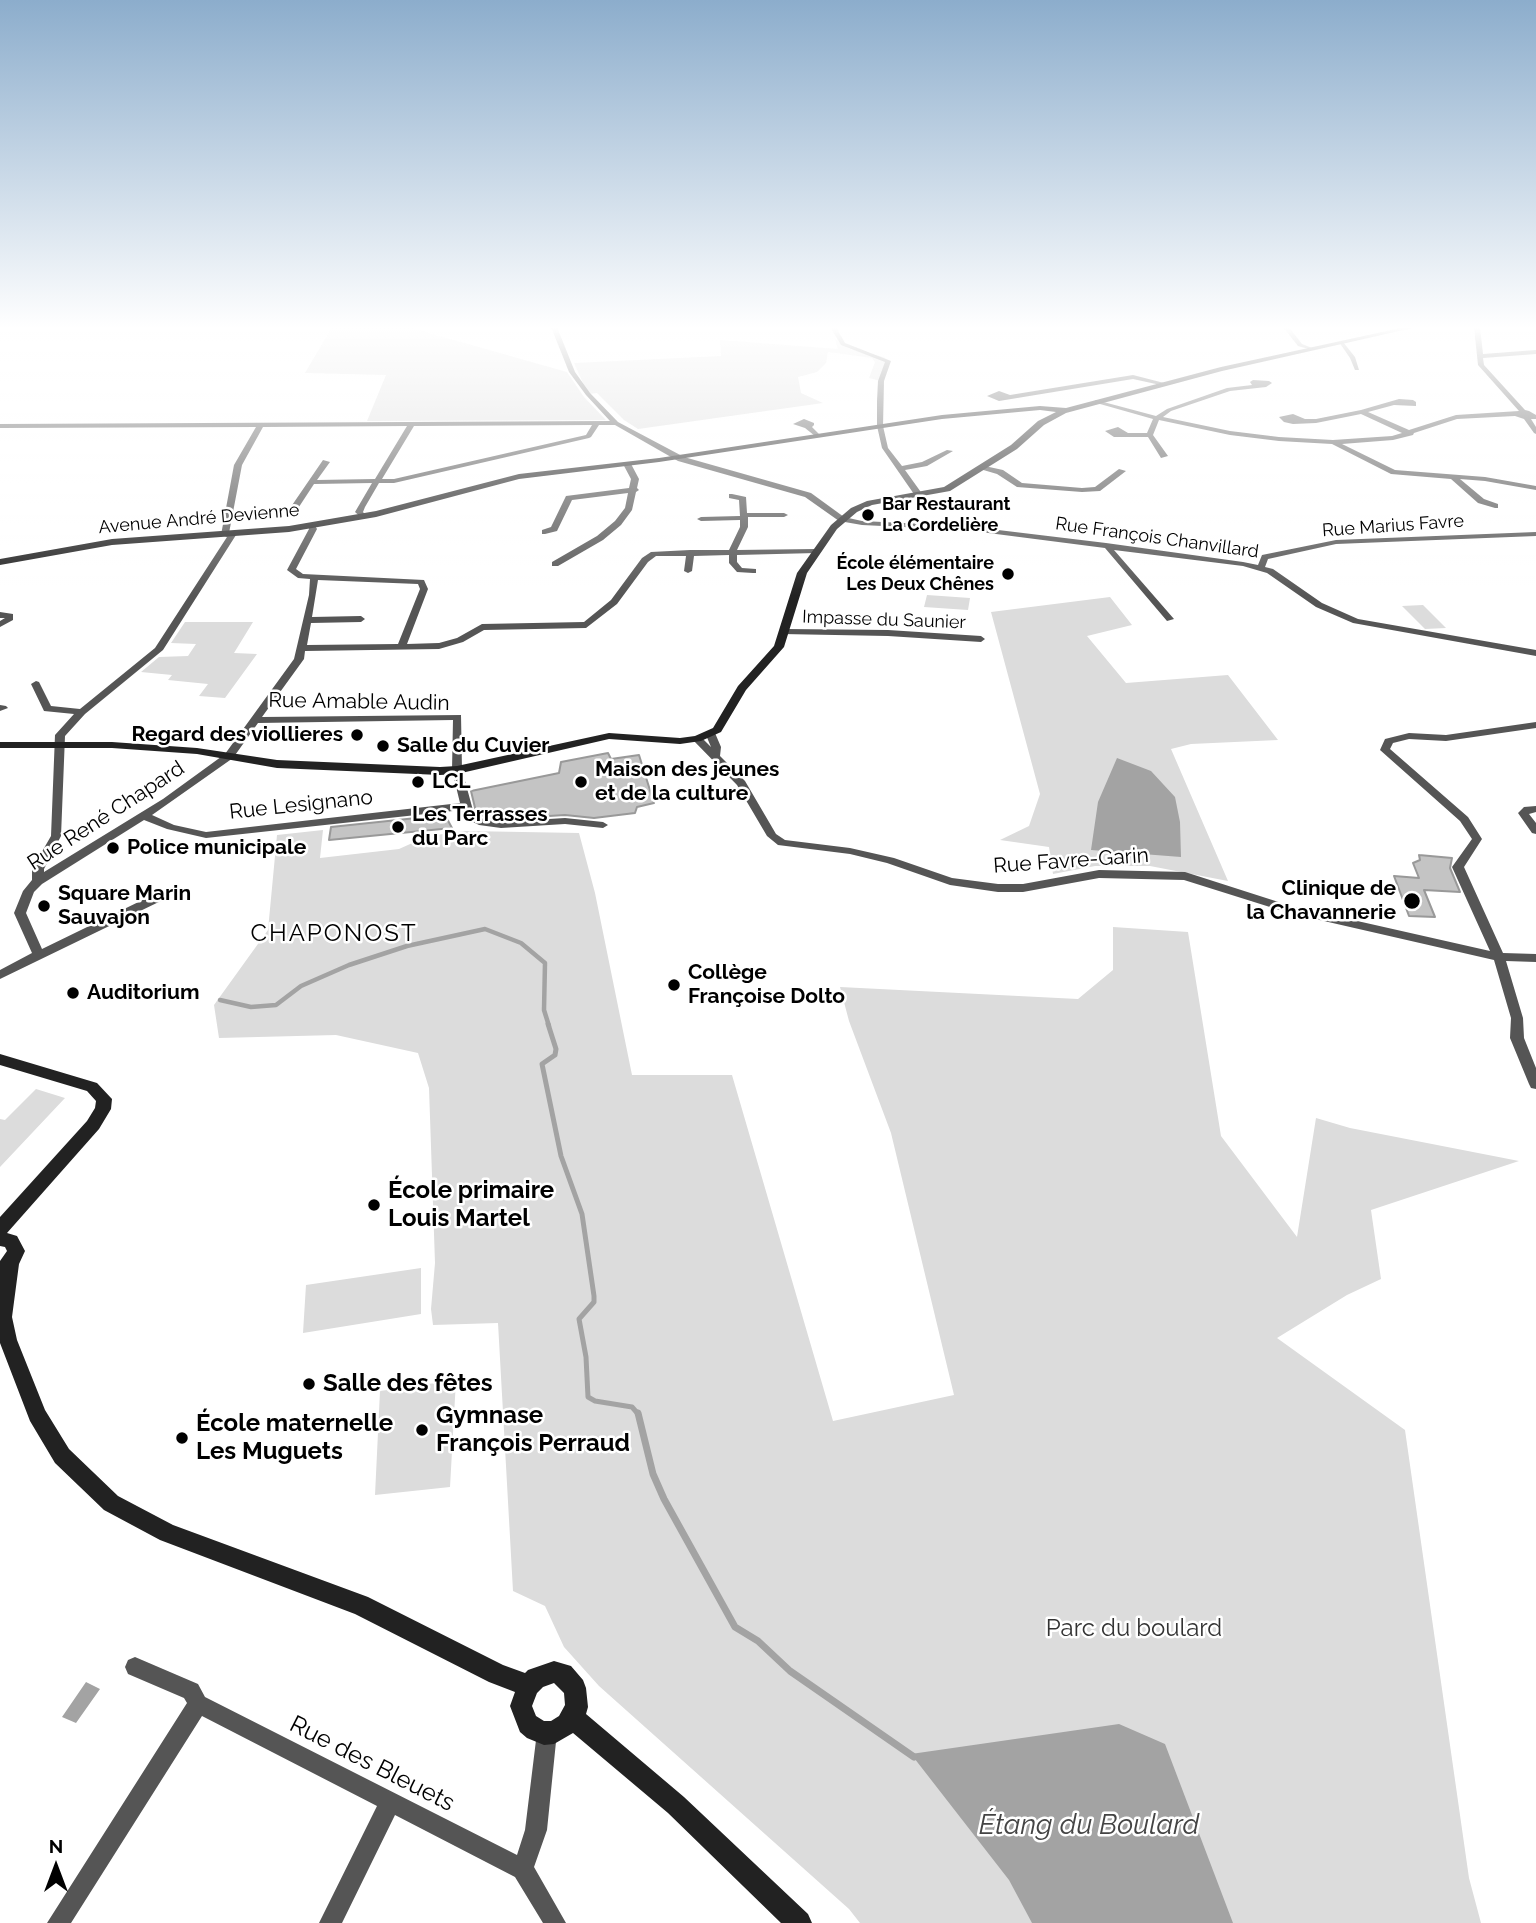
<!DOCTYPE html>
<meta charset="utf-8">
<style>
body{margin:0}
#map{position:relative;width:1536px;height:1923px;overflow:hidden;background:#fff;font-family:Raleway,sans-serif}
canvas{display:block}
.north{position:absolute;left:21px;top:1832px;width:70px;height:70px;-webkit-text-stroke:5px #fff;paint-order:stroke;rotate:0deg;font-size:19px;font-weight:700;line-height:28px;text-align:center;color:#000}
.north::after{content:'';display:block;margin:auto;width:24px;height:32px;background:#000;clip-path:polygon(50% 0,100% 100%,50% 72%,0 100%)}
</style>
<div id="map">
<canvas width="1536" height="1923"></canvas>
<div class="north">N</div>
</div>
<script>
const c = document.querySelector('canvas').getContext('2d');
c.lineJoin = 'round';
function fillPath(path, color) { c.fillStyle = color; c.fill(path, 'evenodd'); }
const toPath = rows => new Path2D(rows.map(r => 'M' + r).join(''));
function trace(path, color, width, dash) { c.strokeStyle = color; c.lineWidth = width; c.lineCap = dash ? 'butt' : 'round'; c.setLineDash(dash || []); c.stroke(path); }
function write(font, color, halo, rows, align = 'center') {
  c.font = font + ' Raleway,sans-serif'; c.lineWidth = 5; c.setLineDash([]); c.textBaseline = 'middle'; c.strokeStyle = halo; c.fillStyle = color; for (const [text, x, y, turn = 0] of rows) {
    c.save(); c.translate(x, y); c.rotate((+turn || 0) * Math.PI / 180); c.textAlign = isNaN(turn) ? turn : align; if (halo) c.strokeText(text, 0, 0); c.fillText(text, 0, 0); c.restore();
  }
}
fillPath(toPath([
 [332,327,408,327,567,372,584,397,606,420,367,421,386,375,305,373],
 [835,339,850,349,884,357,888,361,881,381,869,378,875,362,872,358,828,352,826,363,817,372,798,377,801,393,823,403,638,429,624,420,597,393,588,394,574,363,721,356,720,340,838,349],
 [927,595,970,598,968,610,924,607],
 [1110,597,1132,625,1087,636,1126,683,1228,675,1278,740,1191,744,1171,749,1228,881,1150,866,1095,866,1053,874,1049,847,1000,840,1029,826,1040,794,991,612],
 [1423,605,1446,628,1425,629,1402,606],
 [185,622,253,622,234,653,257,654,225,698,199,696,208,684,168,680,172,675,141,672,159,657,188,656,196,644,171,643],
 [323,830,320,858,399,849,428,836,466,831,579,833,595,893,632,1075,732,1075,833,1421,954,1395,891,1133,849,1021,840,987,1078,999,1113,970,1113,927,1188,932,1221,1136,1297,1237,1316,1118,1350,1128,1519,1161,1371,1210,1381,1279,1347,1295,1277,1338,1405,1430,1469,1878,1481,1923,860,1923,849,1909,599,1686,564,1647,545,1606,513,1591,498,1323,433,1325,431,1309,435,1263,429,1088,418,1053,336,1035,219,1038,214,1005,268,930,277,835],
 [36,1089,65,1098,0,1167,0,1119,5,1120],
 [421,1268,421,1314,303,1333,306,1285],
 [456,1380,450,1487,375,1495,380,1391]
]), '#dcdcdc');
fillPath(toPath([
 [1117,758,1151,771,1175,797,1180,822,1181,857,1091,850,1098,802],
 [86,1682,100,1689,76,1723,62,1717],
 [1119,1724,1165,1744,1233,1923,1032,1923,1009,1880,911,1754]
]), '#a3a3a3');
trace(toPath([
 [220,1000,251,1007,276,1005,301,986,349,965,407,946,485,929,521,943,545,963,544,1010,549,1026]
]), '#a3a3a3', 4.5);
trace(toPath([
 [548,1024,556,1049,555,1055,542,1064,561,1156,582,1214,594,1296,594,1302,579,1319,586,1357,588,1397,595,1401,632,1407,639,1415]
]), '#a3a3a3', 5);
trace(toPath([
 [638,1413,653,1474,664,1499,735,1627,758,1641,790,1671,914,1757]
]), '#a3a3a3', 7);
const building = toPath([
 [608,753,611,759,639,755,654,803,637,807,635,813,594,818,565,815,501,819,486,817,476,812,471,791,559,773,561,762,608,753],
 [445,815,452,828,329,840,331,827,445,815],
 [1419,855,1452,858,1450,868,1460,892,1424,890,1435,917,1409,916,1394,876,1419,878,1413,863,1420,860,1419,855]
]);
fillPath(building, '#c4c4c4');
trace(building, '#999', 2);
fillPath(toPath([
 [551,327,557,327,575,372,590,393,618,422,684,457,811,493,844,517,862,521,965,526,1106,543,1243,562,1258,565,1262,555,1336,540,1536,532,1536,536,1336,544,1268,559,1265,567,1273,569,1322,603,1358,619,1536,650,1536,656,1353,623,1316,607,1267,573,1243,566,1114,550,1174,619,1167,621,1105,548,965,530,862,525,839,521,805,497,678,461,615,425,599,425,591,437,589,438,394,483,379,483,365,507,363,512,367,517,363,519,355,512,372,483,314,484,293,516,290,516,286,514,323,460,330,462,317,480,375,479,407,426,263,427,242,465,229,533,236,535,163,650,85,714,65,736,61,836,44,869,44,872,163,799,225,754,294,659,309,595,310,579,298,578,287,570,309,529,308,524,314,524,317,529,296,569,303,574,424,580,428,589,407,644,439,643,457,638,482,624,584,622,611,600,642,558,651,552,690,550,729,550,740,527,740,520,701,521,697,519,701,517,740,516,739,500,729,498,729,494,732,494,746,497,747,513,784,513,788,515,784,517,748,517,748,527,737,550,816,549,820,551,816,553,737,555,737,562,742,568,756,569,756,573,753,573,737,572,729,563,729,555,694,556,692,571,688,573,684,571,686,556,656,556,648,562,617,604,586,628,484,630,463,642,439,649,305,651,304,659,262,717,461,715,462,770,474,814,485,820,501,822,565,818,603,822,608,825,603,828,565,824,501,828,479,825,465,818,462,810,206,838,167,829,144,820,42,884,34,892,26,913,42,949,159,892,167,892,169,895,167,898,0,979,0,970,32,953,14,913,23,891,32,880,32,869,51,836,55,735,74,714,44,711,31,684,36,681,39,682,51,706,80,709,155,648,227,537,221,535,234,465,256,427,0,428,0,424,610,421,586,395,569,372,551,327],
 [592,425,586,435,394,479,382,479,414,426,592,425],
 [318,580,418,584,420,589,398,644,307,645,311,623,361,622,365,619,361,616,312,617,318,580],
 [453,720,452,770,460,803,206,832,174,825,152,815,233,758,258,723,453,720],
 [830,327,836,327,845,343,891,361,884,381,883,426,888,448,902,466,922,462,947,450,953,451,927,466,905,470,923,495,922,497,916,497,882,448,877,426,877,401,878,381,885,362,841,345,830,327],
 [1283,327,1289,327,1302,344,1312,348,1312,350,1298,346,1283,327],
 [1474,327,1480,327,1483,354,1536,350,1536,354,1483,358,1484,365,1525,410,1529,411,1536,415,1536,419,1531,419,1536,427,1536,434,1534,433,1524,419,1515,416,1457,419,1414,433,1413,435,1393,440,1342,444,1395,470,1485,477,1536,486,1536,490,1485,481,1460,479,1484,499,1498,504,1498,508,1495,508,1478,503,1451,479,1391,474,1332,444,1279,441,1230,435,1159,420,1153,435,1168,456,1161,458,1148,437,1114,437,1105,431,1118,427,1128,433,1147,433,1153,419,1093,402,1096,400,1156,416,1167,409,1227,388,1252,385,1250,382,1253,380,1269,381,1272,383,1266,387,1230,391,1171,411,1163,417,1230,431,1279,437,1333,440,1392,436,1402,433,1361,414,1316,423,1293,424,1284,422,1279,417,1293,414,1305,419,1316,419,1361,410,1399,399,1413,400,1416,402,1416,406,1394,405,1368,412,1409,430,1456,415,1519,411,1478,365,1474,327],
 [1339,342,1343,342,1355,357,1359,370,1355,370,1350,358,1339,342],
 [1133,375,1168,384,1165,386,1133,379,999,401,987,396,999,391,1010,395,1133,375],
 [804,419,814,423,814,425,812,427,819,434,819,436,815,436,805,428,793,424,804,419],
 [624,462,630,462,639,479,637,488,639,490,636,492,632,510,621,525,603,540,558,566,552,566,552,562,597,536,615,521,625,508,628,493,572,500,557,531,545,534,542,534,542,530,551,527,566,496,629,488,631,479,623,464,624,462],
 [980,465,1003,470,1022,483,1082,488,1095,487,1119,469,1126,471,1100,491,1082,492,1017,487,997,474,980,469,980,465],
 [0,612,13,614,13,620,0,627,0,621,5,618,0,618,0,612],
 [785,629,888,630,981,636,985,639,981,642,888,636,782,634,781,632,785,629],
 [0,705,6,706,8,708,0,711,0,705],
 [1536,722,1536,728,1446,741,1409,739,1393,743,1390,749,1468,817,1482,839,1464,867,1503,953,1536,954,1536,962,1506,961,1523,1018,1524,1038,1536,1068,1536,1089,1531,1088,1529,1084,1510,1038,1511,1018,1494,960,1289,913,1184,880,1099,878,1023,892,998,892,950,885,887,863,850,854,778,845,767,836,737,785,692,739,693,737,701,737,711,747,706,735,711,732,715,733,721,747,720,756,745,781,776,834,785,840,850,848,894,858,952,878,998,884,1023,884,1099,870,1185,872,1291,906,1490,951,1452,867,1472,839,1460,821,1380,750,1385,739,1409,733,1446,735,1536,722],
 [1536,806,1536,812,1529,814,1536,823,1536,834,1532,833,1518,813,1524,807,1536,806],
 [135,1657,198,1684,205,1697,517,1855,525,1830,537,1732,540,1725,547,1722,554,1725,557,1732,547,1830,534,1867,566,1923,543,1923,515,1877,395,1815,342,1923,319,1923,377,1806,202,1716,71,1923,47,1923,187,1703,184,1698,128,1674,125,1667,128,1660,135,1657]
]), '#555');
fillPath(toPath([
 [1405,327,1417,327,1222,371,1066,413,1044,425,1017,449,950,491,872,505,857,512,837,529,807,573,784,647,746,690,721,732,701,741,680,744,609,739,457,774,440,775,277,768,197,754,112,748,0,748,0,742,112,742,197,748,277,760,440,767,457,766,609,733,680,738,695,736,713,728,738,686,774,646,797,573,831,525,851,508,867,501,944,487,1011,445,1038,421,1056,412,1040,410,942,419,659,462,519,479,376,517,289,532,112,545,0,565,0,559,112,539,289,526,376,511,519,474,659,458,942,415,1040,406,1066,408,1221,367,1405,327],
 [0,1054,97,1083,112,1099,111,1109,99,1129,7,1233,17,1236,25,1251,19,1264,12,1317,17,1340,45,1410,69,1449,118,1496,173,1525,368,1597,503,1665,525,1673,528,1670,554,1661,571,1666,583,1680,586,1688,588,1707,586,1714,684,1797,808,1914,812,1923,781,1923,668,1813,573,1733,554,1744,544,1745,527,1738,520,1732,510,1706,515,1692,489,1682,355,1614,160,1540,104,1510,55,1463,30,1421,0,1343,0,1261,7,1251,5,1247,0,1246,0,1217,87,1121,95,1108,96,1101,87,1091,0,1065,0,1054],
 [554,1683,564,1693,565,1705,559,1716,551,1721,544,1721,536,1716,532,1706,537,1693,543,1687,554,1683]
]), '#222');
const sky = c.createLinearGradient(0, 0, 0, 596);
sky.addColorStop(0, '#8cadcc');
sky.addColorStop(0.55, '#fff');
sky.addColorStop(1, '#ffffff00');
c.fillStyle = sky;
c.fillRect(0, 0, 1536, 596);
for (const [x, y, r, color] of [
 [868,515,7,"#000"],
 [1008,574,7,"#000"],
 [357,735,7,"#000"],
 [383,746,7,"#000"],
 [418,782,7,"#000"],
 [581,782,7,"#000"],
 [398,827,7,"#000"],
 [113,848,7,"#000"],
 [1412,901,9,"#000"],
 [44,906,7,"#000"],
 [674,985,7,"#000"],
 [73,993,7,"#000"],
 [374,1205,7,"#000"],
 [309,1384,7,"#000"],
 [422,1430,7,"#000"],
 [182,1438,7,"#000"]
]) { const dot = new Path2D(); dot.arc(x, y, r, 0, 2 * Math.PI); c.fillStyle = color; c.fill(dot); trace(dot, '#fff', 2.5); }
write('bold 18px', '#000', '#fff', [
 ["Bar Restaurant",882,505],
 ["La Cordelière",882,526],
 ["École élémentaire",994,564,"right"],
 ["Les Deux Chênes",994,585,"right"]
], 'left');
write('18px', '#000', '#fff', [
 ["Avenue André Devienne",199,519,-5],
 ["Rue Marius Favre",1393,526,-4],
 ["Rue François Chanvillard",1157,538,8],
 ["Impasse du Saunier",884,620,2]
]);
write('21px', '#000', '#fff', [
 ["Rue Amable Audin",359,702,1],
 ["Rue Lesignano",301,805,-6],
 ["Rue René Chapard",106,816,-33],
 ["Rue Favre-Garin",1071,861,-4]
]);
write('bold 21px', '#000', '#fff', [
 ["Regard des viollieres",343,735,"right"],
 ["Salle du Cuvier",397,746],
 ["Maison des jeunes",595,770],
 ["et de la culture",595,794],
 ["LCL",432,782],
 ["Les Terrasses",412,815],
 ["du Parc",412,839],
 ["Police municipale",127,848],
 ["Clinique de",1396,889,"right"],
 ["la Chavannerie",1396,913,"right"],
 ["Square Marin",58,894],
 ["Sauvajon",58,918],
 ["Collège",688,973],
 ["Françoise Dolto",688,997],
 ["Auditorium",87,993]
], 'left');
c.letterSpacing = '2px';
write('24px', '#000', '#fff', [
 ["CHAPONOST",334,934]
]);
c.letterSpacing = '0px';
write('bold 24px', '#000', '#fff', [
 ["École primaire",388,1191],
 ["Louis Martel",388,1219],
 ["Salle des fêtes",323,1384],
 ["Gymnase",436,1416],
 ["François Perraud",436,1444],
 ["École maternelle",196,1424],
 ["Les Muguets",196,1452]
], 'left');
write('24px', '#333', '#fff', [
 ["Parc du boulard",1134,1629]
]);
write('24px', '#000', '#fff', [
 ["Rue des Bleuets",372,1764,27]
]);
write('italic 28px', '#444', '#fff', [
 ["Étang du Boulard",1089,1826]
]);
</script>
